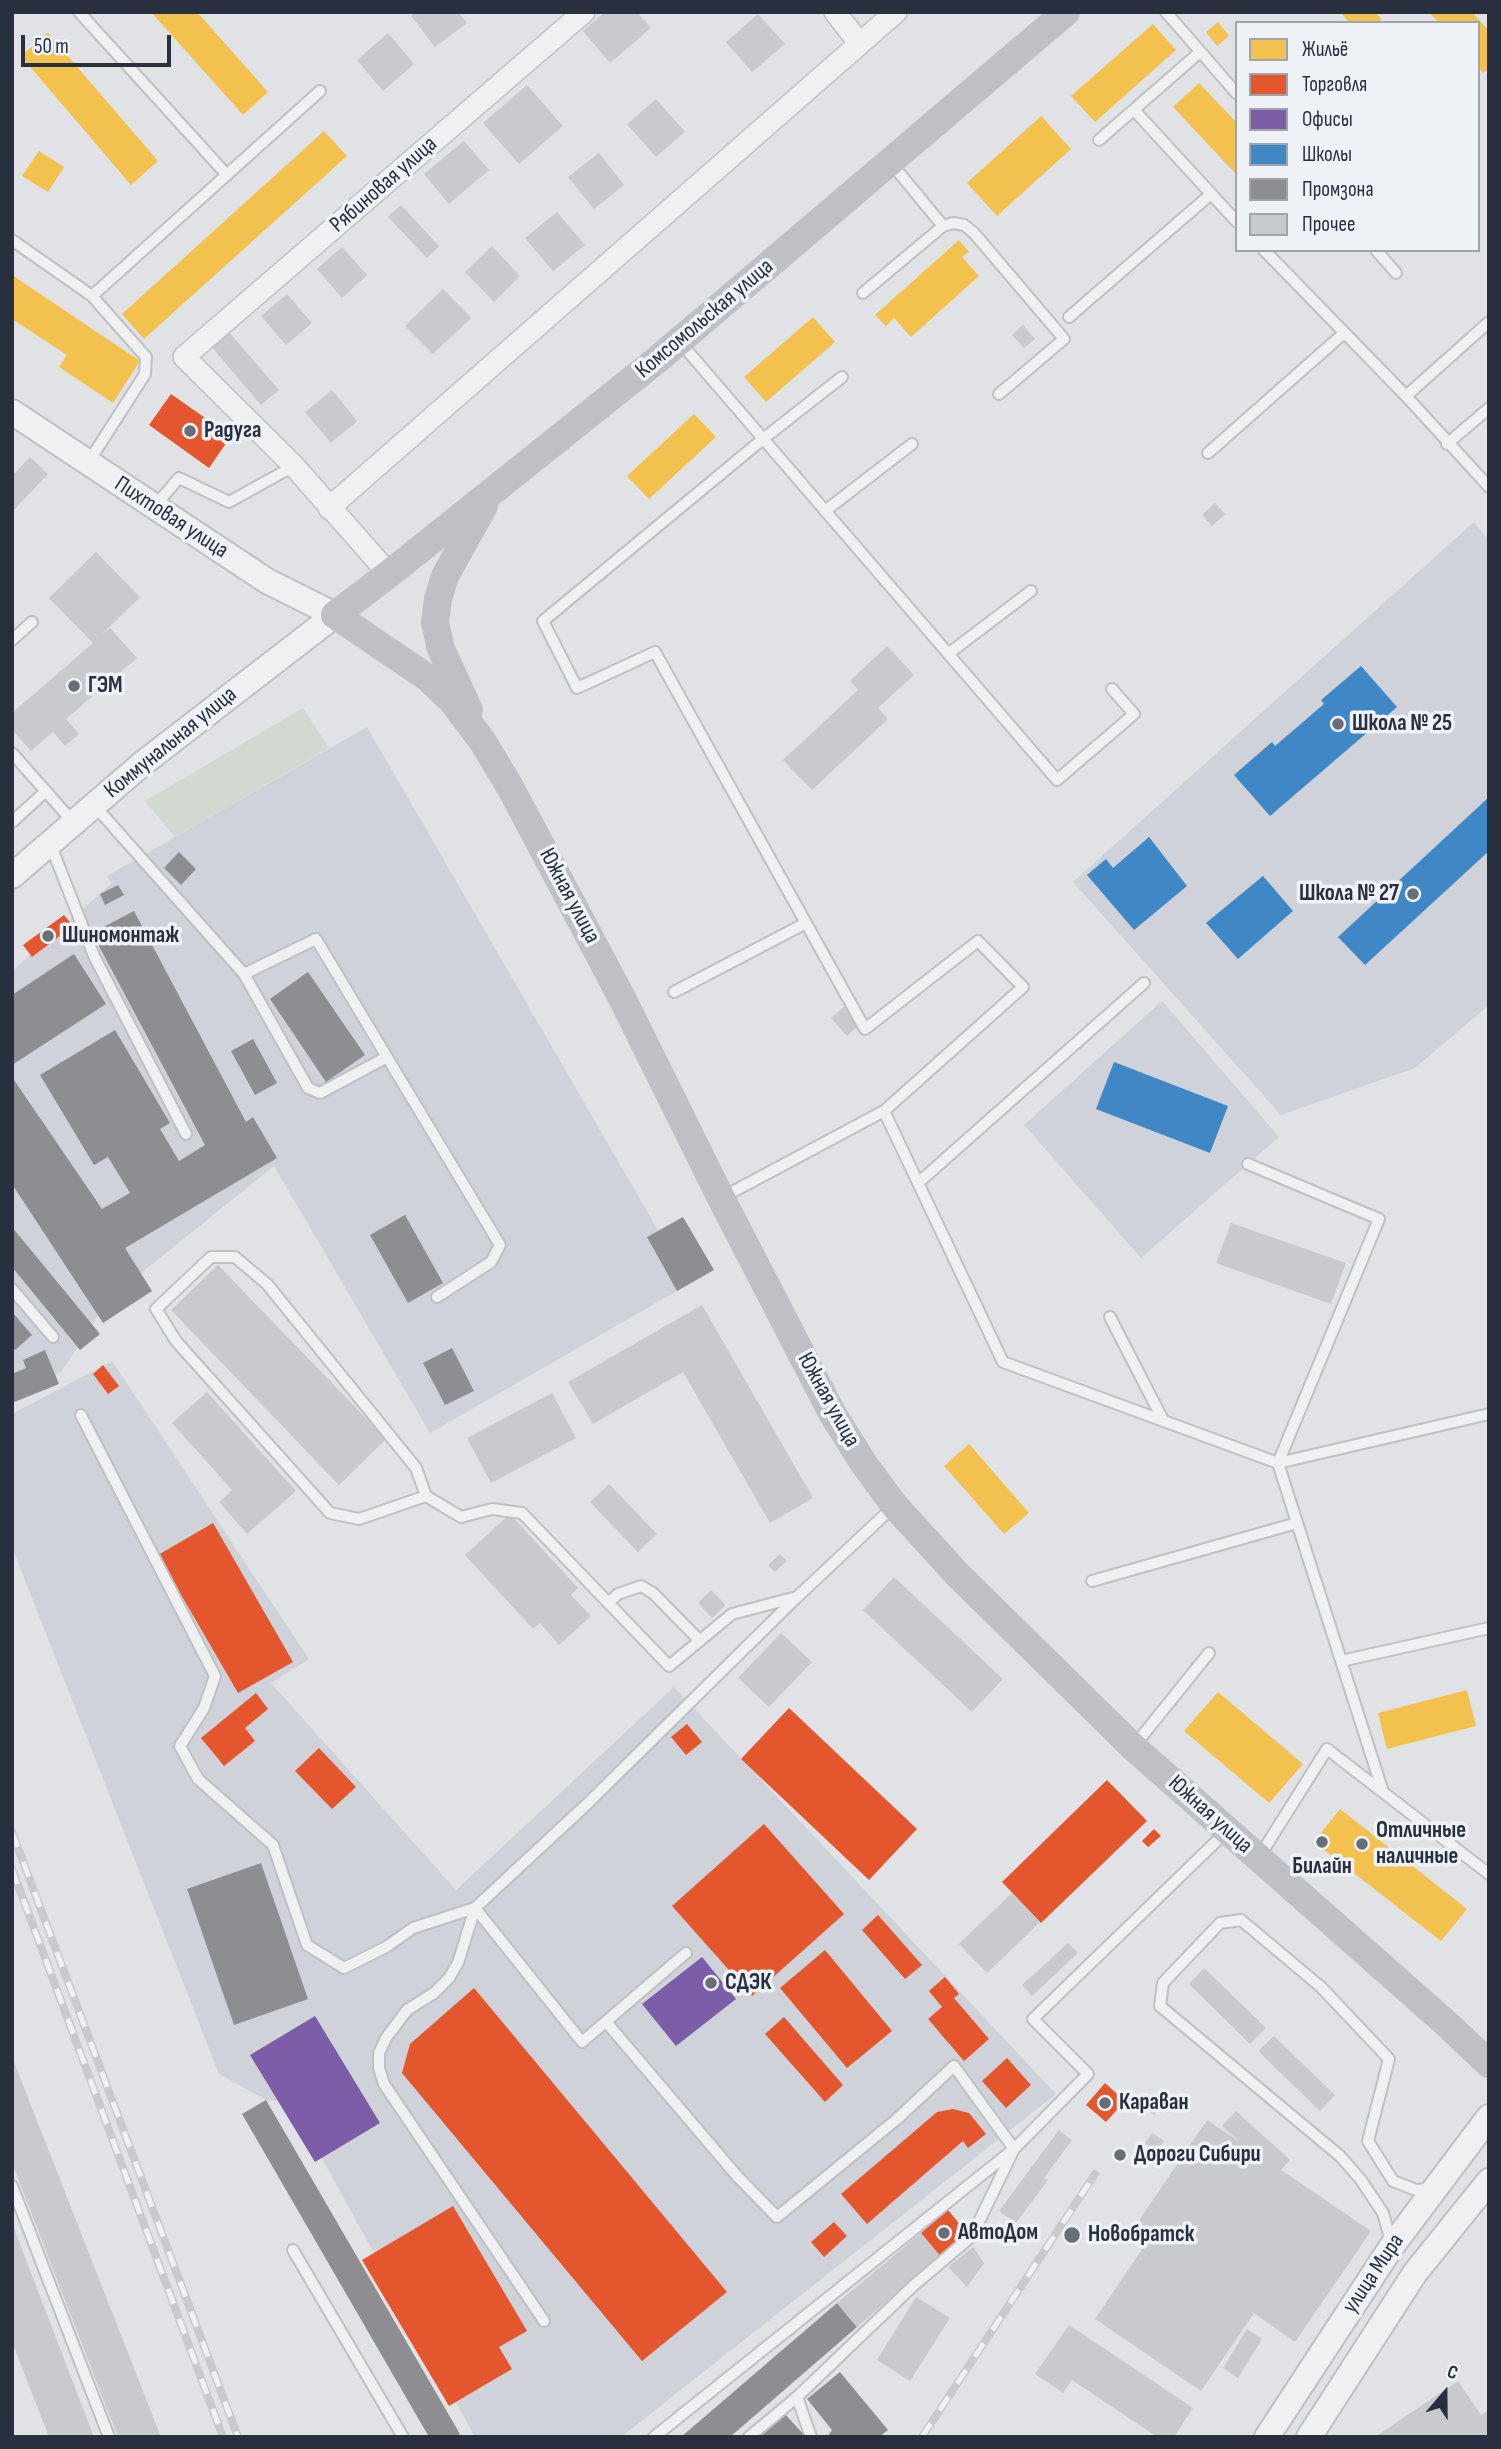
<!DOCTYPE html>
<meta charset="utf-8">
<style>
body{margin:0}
#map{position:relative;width:1501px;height:2449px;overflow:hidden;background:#e0e2e5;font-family:"Sofia Sans Condensed",sans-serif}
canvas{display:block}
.frame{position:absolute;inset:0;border:14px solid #282f3e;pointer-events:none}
.legend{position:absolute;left:1235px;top:21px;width:245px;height:231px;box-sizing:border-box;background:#eef1f5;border:2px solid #9fa3ac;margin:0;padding:9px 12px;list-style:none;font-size:21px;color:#282f3e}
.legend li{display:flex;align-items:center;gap:14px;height:35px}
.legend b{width:35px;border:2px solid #9fa3ac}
.north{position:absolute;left:1410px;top:2358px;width:70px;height:70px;-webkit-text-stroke:5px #eef1f5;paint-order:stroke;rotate:20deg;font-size:19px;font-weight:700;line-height:28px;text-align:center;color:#282f3e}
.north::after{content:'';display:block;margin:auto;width:24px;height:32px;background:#282f3e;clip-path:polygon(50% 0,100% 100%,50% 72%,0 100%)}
.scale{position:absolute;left:21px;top:35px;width:150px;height:32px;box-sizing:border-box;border:4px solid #282f3e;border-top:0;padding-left:9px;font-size:21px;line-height:24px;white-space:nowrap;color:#282f3e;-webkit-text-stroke:5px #eef1f5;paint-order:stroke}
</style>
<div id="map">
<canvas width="1501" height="2449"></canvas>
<div class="frame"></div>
<ul class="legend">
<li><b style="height:19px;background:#f2c14e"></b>Жильё</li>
<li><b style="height:19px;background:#e4572e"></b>Торговля</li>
<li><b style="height:19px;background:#7b5ea7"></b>Офисы</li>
<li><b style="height:19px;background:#3f88c5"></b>Школы</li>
<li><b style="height:19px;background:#8d8d92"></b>Промзона</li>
<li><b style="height:19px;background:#c9cacd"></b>Прочее</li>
</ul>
<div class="north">С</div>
<div class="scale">50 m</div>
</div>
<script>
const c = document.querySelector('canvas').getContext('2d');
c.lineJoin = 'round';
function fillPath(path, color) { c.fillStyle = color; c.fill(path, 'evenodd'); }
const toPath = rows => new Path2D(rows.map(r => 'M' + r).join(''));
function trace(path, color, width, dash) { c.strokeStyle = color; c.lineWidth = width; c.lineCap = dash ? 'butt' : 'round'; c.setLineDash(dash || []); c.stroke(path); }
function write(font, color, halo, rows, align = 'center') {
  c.font = font + ' "Sofia Sans Condensed",sans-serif'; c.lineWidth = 7; c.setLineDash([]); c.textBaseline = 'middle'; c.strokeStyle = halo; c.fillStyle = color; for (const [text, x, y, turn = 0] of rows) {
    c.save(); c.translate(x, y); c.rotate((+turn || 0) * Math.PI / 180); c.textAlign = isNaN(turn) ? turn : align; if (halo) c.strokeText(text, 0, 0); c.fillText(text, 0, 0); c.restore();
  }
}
fillPath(toPath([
 [1474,522,1489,541,1489,1005,1415,1068,1281,1115,1073,882],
 [367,727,689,1284,430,1433,274,1166,109,1299,62,1371,12,1400,12,971,111,884,107,876],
 [1162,1001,1279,1137,1141,1258,1024,1125],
 [112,1361,309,1659,271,1683,456,1890,674,1687,1056,2094,621,2437,475,2437,291,2102,266,2100,219,2074,12,1547,12,1414]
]), '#cfd2d8');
fillPath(toPath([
 [303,708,329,748,175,837,145,801]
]), '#d1d9d1');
fillPath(toPath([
 [151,12,197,12,268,92,243,115],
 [1340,12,1375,12,1382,19,1378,23,1350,23],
 [1429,12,1472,12,1489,31,1489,68,1483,73,1478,67,1478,23,1439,23],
 [1218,22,1229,36,1217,46,1206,32],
 [1153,24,1176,50,1095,122,1071,96],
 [48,33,158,161,131,185,21,56],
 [1199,83,1237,123,1237,175,1173,107],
 [1041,116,1071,149,997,216,967,183],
 [324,131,347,156,144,339,122,314],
 [39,151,64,167,48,192,22,176],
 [959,240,969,252,962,257,979,276,911,337,894,318,886,326,875,315],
 [12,275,140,361,113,403,59,367,67,355,12,319],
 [813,317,835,342,766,402,744,377],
 [694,414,716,437,649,499,627,476],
 [969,1444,1029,1513,1004,1534,944,1466],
 [1467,1690,1476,1726,1387,1749,1378,1713],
 [1218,1692,1303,1764,1269,1803,1184,1731],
 [1340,1809,1467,1909,1441,1941,1314,1842]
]), '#f2c14e');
fillPath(toPath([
 [171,394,231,436,209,468,149,425],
 [64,915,73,926,32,957,23,945],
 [103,1365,119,1386,108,1394,93,1374],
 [213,1523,293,1662,238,1693,158,1555],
 [256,1693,268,1709,245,1728,255,1741,224,1766,201,1738],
 [789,1708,917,1829,869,1880,741,1759],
 [687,1724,702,1742,686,1755,671,1737],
 [319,1748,356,1787,332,1809,295,1771],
 [1107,1780,1147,1821,1041,1923,1002,1882],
 [764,1824,844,1914,752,1996,672,1906],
 [1154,1829,1161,1836,1148,1847,1142,1841],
 [878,1915,922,1965,905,1979,862,1930],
 [825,1950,892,2031,847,2068,780,1988],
 [945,1977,959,1994,954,1998,989,2039,964,2061,928,2019,942,2007,929,1991],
 [474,1988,727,2292,642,2361,402,2073,410,2044],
 [784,2017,843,2085,825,2102,765,2034],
 [1007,2058,1031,2085,1006,2108,982,2081],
 [1105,2083,1125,2101,1106,2122,1086,2105],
 [953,2109,969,2113,986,2134,968,2148,963,2141,867,2224,841,2194,937,2112],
 [453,2206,527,2331,499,2347,512,2369,449,2406,362,2260],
 [948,2210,967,2233,940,2256,921,2233],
 [834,2222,847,2236,824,2257,811,2242]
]), '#e4572e');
fillPath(toPath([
 [702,1957,736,1999,676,2046,642,2004],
 [315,2016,380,2123,315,2162,250,2055]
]), '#7b5ea7');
fillPath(toPath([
 [1361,666,1397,707,1270,816,1234,775,1272,742,1275,746,1324,704,1321,700],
 [1489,797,1489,851,1365,965,1338,937],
 [1149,837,1187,886,1134,930,1087,875,1106,859,1113,868],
 [1263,876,1293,911,1238,959,1206,923],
 [1114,1062,1228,1106,1210,1153,1096,1109]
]), '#3f88c5');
fillPath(toPath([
 [179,852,196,869,181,885,164,868],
 [118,885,124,895,105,905,100,894],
 [134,911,246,1122,253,1117,277,1158,125,1248,152,1291,103,1323,12,1184,12,1077,102,1209,130,1193,108,1157,94,1165,40,1075,115,1030,170,1123,160,1129,179,1161,205,1145,92,933],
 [74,954,106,1004,12,1065,12,995],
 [308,972,365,1055,326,1082,270,999],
 [253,1039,277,1083,255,1095,231,1051],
 [405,1215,443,1283,408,1303,370,1235],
 [683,1217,714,1270,677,1291,647,1237],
 [12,1227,100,1334,80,1350,12,1267],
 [12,1312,32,1335,15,1350,12,1347],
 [452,1348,474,1391,445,1405,423,1363],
 [45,1350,59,1384,12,1403,12,1374,26,1368,23,1360],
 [261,1863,308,1999,234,2025,187,1889],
 [266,2100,460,2434,456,2437,429,2437,242,2114],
 [837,2303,857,2327,730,2437,681,2437],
 [840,2372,888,2430,879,2437,827,2437,832,2430,807,2399],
 [784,2413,806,2437,757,2437]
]), '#8d8d92');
fillPath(toPath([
 [416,12,458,12,467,23,435,47,411,16],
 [605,12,637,12,651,28,610,63,583,31],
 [758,14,785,44,752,72,726,42],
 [388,33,414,64,383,91,357,60],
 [527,85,563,126,519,164,483,123],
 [656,99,685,132,656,157,627,124],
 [464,141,489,170,449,204,424,174],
 [599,153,624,185,594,209,568,177],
 [401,205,439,246,427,258,388,217],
 [557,212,585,245,553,271,525,238],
 [492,246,520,276,494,302,465,272],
 [342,247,367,275,342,298,317,269],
 [443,289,471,318,433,354,405,326],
 [287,294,312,323,286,345,261,316],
 [1023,325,1035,339,1024,348,1012,335],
 [228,331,279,390,261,405,211,346],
 [332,390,357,421,331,443,305,412],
 [30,457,48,474,12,512,12,476],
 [1215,503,1225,514,1212,526,1202,515],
 [96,552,140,597,101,635,110,628,137,658,66,719,79,734,65,746,53,732,31,751,12,730,12,713,93,643,49,598],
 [887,646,914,675,878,708,888,719,812,790,783,760,858,690,850,681],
 [847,1004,863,1022,847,1036,831,1018],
 [1231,1223,1346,1263,1331,1304,1216,1263],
 [218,1265,386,1439,339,1485,171,1310],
 [702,1305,813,1498,770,1523,683,1372,593,1424,568,1382],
 [207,1392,296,1491,247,1534,219,1502,232,1490,172,1423],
 [552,1393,576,1438,491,1483,467,1438],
 [609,1484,657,1534,638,1552,590,1502],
 [510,1514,578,1588,571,1595,591,1616,559,1645,540,1623,533,1629,465,1555],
 [780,1554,787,1561,775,1572,768,1565],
 [894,1577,1003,1679,972,1712,863,1610],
 [711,1590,726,1605,712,1618,698,1603],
 [781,1633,812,1662,769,1707,738,1678],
 [1012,1893,1040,1922,987,1973,959,1944],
 [1068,1943,1078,1953,1032,1996,1022,1985],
 [1204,1968,1266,2028,1250,2044,1189,1984],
 [1274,2036,1335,2095,1320,2111,1258,2051],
 [12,2057,161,2437,118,2437,12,2163],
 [1154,2098,1161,2104,1154,2115,1146,2109],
 [1236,2111,1290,2160,1281,2170,1371,2231,1295,2342,1254,2313,1201,2391,1095,2319,1153,2233,1138,2222,1207,2120,1240,2142,1222,2126],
 [1059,2130,1072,2140,1044,2178,1048,2180,1016,2223,999,2211],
 [1152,2133,1164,2141,1157,2152,1145,2143],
 [12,2223,94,2437,49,2437,12,2342],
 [921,2233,940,2256,857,2327,837,2303],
 [973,2247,984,2263,967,2287,948,2267],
 [916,2297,950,2318,910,2381,877,2360],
 [1069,2325,1193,2408,1174,2437,1157,2437,1072,2380,1063,2393,1035,2374],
 [1247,2329,1262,2339,1238,2378,1223,2368],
 [1458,2381,1481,2415,1489,2410,1489,2437,1375,2437]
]), '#c9cacd');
const service = toPath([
 [79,12,227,175],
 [1166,12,1237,94],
 [1134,110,1237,222],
 [1099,140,1200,52],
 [891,163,943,226,953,223,964,225,974,233,1064,339,999,394],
 [12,240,92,296],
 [1264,250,1406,396,1489,487],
 [1376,250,1396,273],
 [863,293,943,226],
 [1069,317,1211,194],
 [679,341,1057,780,1134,714,1112,689],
 [842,377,763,439,543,621,577,688,655,652,865,1029,978,941,1023,987,884,1111,1003,1362,1278,1463,1379,1219,1248,1164],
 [1406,396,1489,322],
 [1447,444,1489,408],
 [1208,453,1343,334],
 [88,463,145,374,146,357,92,296,320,91],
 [154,507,179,478,229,502,294,466],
 [825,511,912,444],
 [12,640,32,622],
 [948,654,1031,591],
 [12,753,74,823],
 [94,805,244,974,316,939,500,1245,491,1262,437,1297],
 [12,822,46,791],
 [50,843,94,956,186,1134],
 [244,974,308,1088,320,1093,387,1057],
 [674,992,806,923],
 [918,1183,1144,983],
 [723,1197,884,1111],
 [12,1289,53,1337],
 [1110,1317,1163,1420],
 [81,1415,215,1676,204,1708,180,1746,198,1779,273,1845,307,1945,344,1968,386,1947,413,1928,475,1908,587,1804,796,1598,893,1507],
 [426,1496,359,1519,330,1513,176,1341,156,1309,211,1257,235,1257,267,1284,416,1468,426,1496,461,1517,492,1509,522,1513,669,1666,732,1614,793,1598],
 [1092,1581,1297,1523],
 [608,1603,618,1594,641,1586,653,1593,700,1641],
 [1341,1661,1489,1628],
 [1134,1746,1209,1653],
 [1383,1792,1278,1463,1489,1414],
 [1259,1857,1327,1749,1489,1874],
 [475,1908,458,1963,449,1978,434,1993,407,2010,386,2038,379,2053,379,2068,384,2084,544,2321],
 [475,1908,582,2042,686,1953],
 [607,2023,737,2176,777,2217,897,2119,954,2066,1014,2149,654,2437],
 [12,2186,109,2437],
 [1391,2242,1383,2213,1361,2180,1340,2156,1160,2006,1163,1983,1220,1923,1241,1920,1321,1987,1389,2059,1368,2141,1393,2181,1416,2190,1431,2189],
 [293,2250,403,2437],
 [797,2397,811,2437],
 [749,2437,797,2397,913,2286,972,2236,1014,2149,1088,2074,1033,2019,1227,1831]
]);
const minor = toPath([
 [835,12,860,44],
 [329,508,896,12],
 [389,574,294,466,184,357,584,12]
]);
const tertiary = toPath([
 [12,412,267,581,335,615,142,764,12,876],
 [1267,2437,1392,2246,1489,2117],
 [1309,2437,1415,2273,1489,2181]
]);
trace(service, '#bec0c3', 14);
trace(minor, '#bec0c3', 24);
trace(tertiary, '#bec0c3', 28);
trace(service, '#f0f0f2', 10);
trace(minor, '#f0f0f2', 21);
trace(tertiary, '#f0f0f2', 24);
trace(toPath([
 [1066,12,658,359,389,574,335,615,428,678,453,702,483,742,510,787,622,998,721,1198,832,1413,864,1464,895,1506,957,1574,1133,1747,1448,2025,1489,2064],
 [469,710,441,649,435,623,438,599,445,576,484,506]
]), '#bec0c5', 28);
const rail = toPath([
 [12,1832,238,2437],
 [12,1869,223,2437],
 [922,2437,1095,2174]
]);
trace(rail, '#c9cacd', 8);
trace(rail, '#eef1f5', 5, [16]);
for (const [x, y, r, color] of [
 [190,431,7,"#686e78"],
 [74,686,7,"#686e78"],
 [1338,724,7,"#686e78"],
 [1413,894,7,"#686e78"],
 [48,936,7,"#686e78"],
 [1322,1842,7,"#686e78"],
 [1362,1844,7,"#686e78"],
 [711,1983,7,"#686e78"],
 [1105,2103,7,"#686e78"],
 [1120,2155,7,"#686e78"],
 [944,2233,7,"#686e78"],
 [1072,2235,9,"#686e78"]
]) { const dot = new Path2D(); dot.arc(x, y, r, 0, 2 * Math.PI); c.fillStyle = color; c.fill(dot); trace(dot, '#eef1f5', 2.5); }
write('23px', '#282f3e', '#eef1f5', [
 ["Рябиновая улица",384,185,-41],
 ["Комсомольская улица",705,319,-40],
 ["Пихтовая улица",171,518,33],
 ["Коммунальная улица",171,743,-39],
 ["Южная улица",569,896,62],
 ["Южная улица",828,1400,61],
 ["Южная улица",1210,1815,42],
 ["улица Мира",1374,2274,-56]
]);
write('bold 23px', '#282f3e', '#eef1f5', [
 ["Радуга",204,431],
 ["ГЭМ",88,686],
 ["Школа № 25",1352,724],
 ["Школа № 27",1399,894,"right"],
 ["Шиномонтаж",62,936],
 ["Отличные",1376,1831],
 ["наличные",1376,1857],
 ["Билайн",1322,1867,"center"],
 ["СДЭК",725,1983],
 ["Караван",1119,2103],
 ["Дороги Сибири",1134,2155],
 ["АвтоДом",958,2233],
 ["Новобратск",1088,2235]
], 'left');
</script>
